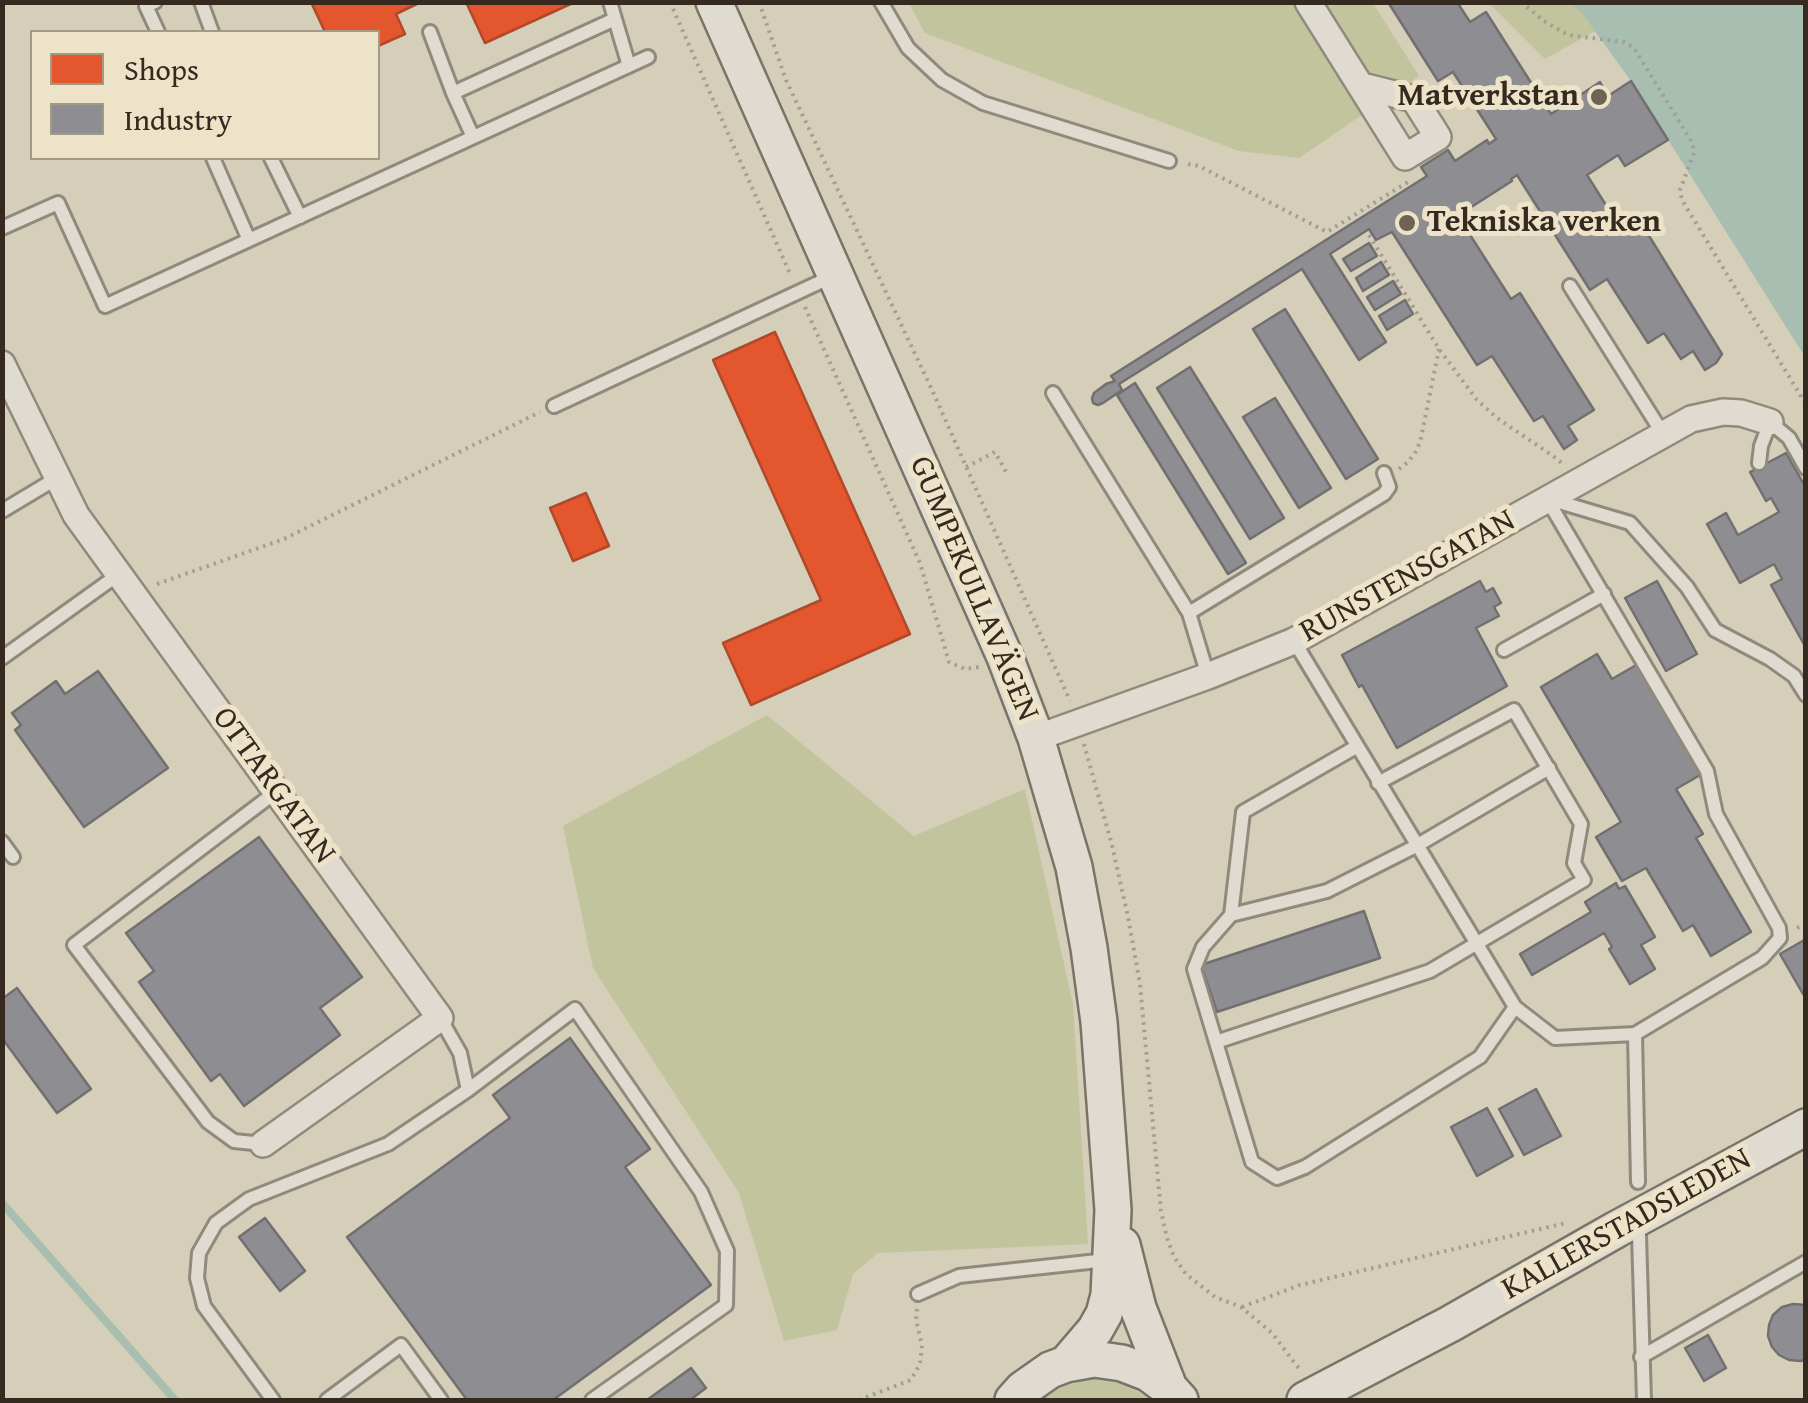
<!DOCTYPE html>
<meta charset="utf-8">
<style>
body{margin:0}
#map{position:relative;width:1808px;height:1403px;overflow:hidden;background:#d5ceb8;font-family:"Gentium Book Plus",serif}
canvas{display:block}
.frame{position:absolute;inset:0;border:5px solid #362920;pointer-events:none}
.legend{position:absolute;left:30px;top:30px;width:350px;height:130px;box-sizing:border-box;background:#ece3c9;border:2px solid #a39985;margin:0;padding:12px 18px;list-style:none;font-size:30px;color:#362920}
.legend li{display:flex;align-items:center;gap:20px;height:50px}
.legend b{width:50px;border:2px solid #a39985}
</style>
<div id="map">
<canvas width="1808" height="1403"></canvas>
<div class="frame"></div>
<ul class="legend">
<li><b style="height:28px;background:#e4572e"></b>Shops</li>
<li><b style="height:28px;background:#8d8d92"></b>Industry</li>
</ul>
</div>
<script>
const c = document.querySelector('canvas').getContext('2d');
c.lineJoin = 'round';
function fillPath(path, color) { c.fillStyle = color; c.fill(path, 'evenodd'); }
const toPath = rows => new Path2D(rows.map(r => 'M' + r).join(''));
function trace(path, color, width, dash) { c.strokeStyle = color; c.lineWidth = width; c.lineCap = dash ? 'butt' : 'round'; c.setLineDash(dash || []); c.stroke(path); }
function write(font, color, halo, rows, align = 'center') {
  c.font = font + ' "Gentium Book Plus",serif'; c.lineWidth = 10; c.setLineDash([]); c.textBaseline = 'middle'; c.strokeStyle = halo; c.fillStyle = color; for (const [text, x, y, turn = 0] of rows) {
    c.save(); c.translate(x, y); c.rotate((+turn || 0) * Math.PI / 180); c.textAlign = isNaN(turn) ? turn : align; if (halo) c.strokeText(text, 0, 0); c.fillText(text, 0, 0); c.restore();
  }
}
fillPath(toPath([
 [909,3,1373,3,1419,76,1299,158,1239,151,925,33],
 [1489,3,1570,3,1581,11,1595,31,1545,59],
 [767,715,914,836,1025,789,1073,1004,1088,1244,878,1253,853,1274,837,1330,784,1341,739,1193,593,968,563,826],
 [1092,1379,1125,1384,1152,1400,1041,1400,1061,1387]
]), '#c2c49e');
fillPath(toPath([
 [1570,3,1805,3,1805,357,1631,81,1581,12]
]), '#a8beb1');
const shops = toPath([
 [311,2,421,2,396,14,405,34,378,46,378,32,325,32,311,2],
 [466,2,575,2,485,43,466,2],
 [775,332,910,634,751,705,723,643,821,600,713,360,775,332],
 [586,493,609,546,573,561,550,508,586,493]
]);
fillPath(shops, '#e4572e');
trace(shops, '#b0492a', 2.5);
const industry = toPath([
 [1388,2,1457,2,1470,22,1486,12,1551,114,1600,82,1608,96,1631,81,1668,140,1625,166,1618,155,1587,175,1621,229,1638,218,1722,354,1716,363,1705,370,1693,351,1681,359,1664,333,1648,343,1607,279,1590,290,1517,175,1511,179,1512,181,1462,213,1460,210,1456,213,1511,299,1520,293,1594,410,1568,426,1577,440,1564,449,1543,416,1534,421,1492,356,1477,365,1392,232,1376,240,1369,229,1330,254,1386,342,1359,360,1302,269,1119,384,1122,390,1103,403,1098,405,1093,403,1092,398,1094,393,1106,384,1115,381,1111,376,1427,176,1421,167,1448,150,1455,161,1487,140,1489,144,1496,139,1453,72,1438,81,1388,2],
 [1369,243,1377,256,1351,271,1343,259,1369,243],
 [1381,262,1389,275,1363,291,1356,278,1381,262],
 [1393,281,1401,294,1375,310,1367,297,1393,281],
 [1405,300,1413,314,1387,330,1379,316,1405,300],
 [1285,309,1378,459,1346,479,1253,329,1285,309],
 [1190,367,1284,518,1250,539,1157,388,1190,367],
 [1135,383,1246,563,1228,574,1117,395,1135,383],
 [1275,398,1331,488,1299,508,1243,417,1275,398],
 [1786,453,1806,488,1806,648,1771,585,1782,579,1774,564,1740,583,1707,524,1726,513,1738,535,1779,512,1771,498,1766,501,1750,472,1786,453],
 [1480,581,1486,592,1493,588,1501,603,1494,607,1499,616,1476,628,1507,686,1397,748,1362,685,1359,687,1342,655,1480,581],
 [1657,581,1697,654,1666,671,1625,598,1657,581],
 [1597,654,1612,679,1638,664,1702,774,1676,789,1703,834,1696,838,1751,932,1711,956,1693,925,1683,931,1646,868,1622,881,1596,837,1621,822,1541,687,1597,654],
 [98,671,168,768,84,827,15,730,21,725,12,713,56,681,65,694,98,671],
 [259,837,362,977,320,1008,340,1035,244,1106,220,1074,211,1081,139,982,154,971,126,933,259,837],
 [1616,883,1619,889,1625,886,1655,937,1641,945,1655,969,1630,984,1609,949,1612,947,1604,933,1532,975,1520,954,1591,912,1585,902,1616,883],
 [1364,911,1380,958,1217,1012,1201,965,1364,911],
 [1806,939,1806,992,1803,994,1780,954,1806,939],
 [17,988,91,1089,57,1113,2,1038,2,999,17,988],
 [570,1038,650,1149,625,1167,711,1285,553,1400,467,1400,347,1237,510,1118,493,1095,570,1038],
 [1536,1089,1561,1136,1524,1155,1499,1109,1536,1089],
 [1487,1108,1513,1156,1477,1176,1451,1127,1487,1108],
 [265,1218,305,1271,280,1291,239,1237,265,1218],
 [1793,1304,1806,1305,1806,1359,1801,1361,1789,1360,1779,1355,1772,1347,1768,1336,1769,1325,1773,1315,1782,1307,1793,1304],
 [1708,1335,1726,1368,1704,1381,1685,1348,1708,1335],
 [691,1368,706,1388,690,1400,647,1400,691,1368]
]);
fillPath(industry, '#8d8d92');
trace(industry, '#736f70', 2.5);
trace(toPath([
 [2,1203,175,1400]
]), '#a8beb1', 8);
const lane = toPath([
 [155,2,146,6,158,32],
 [201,2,212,32],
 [610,2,615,19],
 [881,2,908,48,942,80,983,103,1169,161],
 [430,32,453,93],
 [473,137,453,93,615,19,629,66],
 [213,158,249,240],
 [271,158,300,217],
 [2,228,58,203,105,306,648,57],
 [1570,286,1663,434],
 [1053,393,1189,613,1208,676],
 [554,406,833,276],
 [1759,463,1761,446,1770,422,1789,438,1806,468],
 [1549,499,1630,523,1687,587,1715,630,1770,659,1794,676,1806,695],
 [2,511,57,478],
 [1189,613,1384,494,1389,487,1384,473],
 [1294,641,1515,1007,1555,1038,1635,1034,1762,958,1780,938,1779,928,1716,814,1707,771,1547,499],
 [1504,650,1604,594],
 [2,658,119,574],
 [1356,747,1243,812,1231,915,1203,947,1194,969,1252,1162,1277,1178,1305,1167,1480,1057,1515,1007],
 [2,842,13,857],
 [1231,915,1327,891,1416,846,1549,768],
 [440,1018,460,1053,468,1090],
 [1635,1034,1638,1182],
 [1216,1042,1430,971,1584,880,1574,863,1581,824,1514,710,1378,783],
 [263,1144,234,1141,208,1122,74,945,277,791],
 [1639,1235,1644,1400],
 [918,1294,959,1276,1107,1260],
 [1641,1357,1806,1262],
 [273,1400,204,1306,197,1278,199,1253,216,1223,249,1199,388,1144,468,1090,575,1009,701,1192,727,1251,726,1305,592,1400],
 [327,1400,401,1345,441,1400]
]);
const street = toPath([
 [1308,2,1405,157,1438,137,1414,99,1362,86],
 [2,364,76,515,440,1018,263,1144],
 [1036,738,1208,676,1294,641,1691,419,1723,412,1741,413,1770,422]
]);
const secondary = toPath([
 [714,2,1005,657,1036,738,1074,867,1089,948,1099,1022,1113,1210,1109,1295,1104,1314,1095,1330,1066,1364],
 [1122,1245,1138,1308,1170,1390],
 [1013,1400,1023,1389,1050,1370,1066,1364,1094,1359,1122,1363,1148,1373,1171,1390,1180,1400],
 [1305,1400,1450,1324,1617,1229,1806,1127]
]);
trace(lane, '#908a7d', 18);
trace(street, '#908a7d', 30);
trace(secondary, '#7a7468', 40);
trace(toPath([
 [670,2,791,276],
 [759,2,786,80,933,392,1070,701],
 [1521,2,1544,21,1568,35,1624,42,1634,48,1693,144,1694,153,1680,190,1682,200,1805,403],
 [1188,164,1199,166,1327,232,1408,182],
 [1369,235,1439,349,1477,400,1497,418,1553,456,1563,464],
 [805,307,920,563,949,662,965,669,979,667],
 [966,467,995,452,1006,472],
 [1399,469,1408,462,1417,450,1421,438,1439,349],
 [157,584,284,539,540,412],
 [1084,744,1112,845,1128,917,1140,984,1161,1211,1167,1238,1174,1257,1186,1274,1215,1297,1241,1307,1272,1333,1300,1370],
 [1797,928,1806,923],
 [1242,1307,1300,1285,1566,1223],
 [859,1400,911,1380,920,1364,922,1345,916,1320,917,1309]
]), '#a29e95', 4, [2.5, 5]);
trace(lane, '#dfdbd0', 12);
trace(street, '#dfdbd0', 25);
trace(secondary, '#dfdbd0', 35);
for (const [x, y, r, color] of [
 [1599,97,10,"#6e6355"],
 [1407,223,10,"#6e6355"]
]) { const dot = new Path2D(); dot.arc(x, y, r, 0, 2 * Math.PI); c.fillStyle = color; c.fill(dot); trace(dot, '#ece3c9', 4); }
write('bold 32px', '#362920', '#ece3c9', [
 ["Matverkstan",1579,97],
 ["Tekniska verken",1427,223,"left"]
], 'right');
write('32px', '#362920', '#ece3c9', [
 ["RUNSTENSGATAN",1408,577,-29],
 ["GUMPEKULLAVÄGEN",973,589,67],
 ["OTTARGATAN",273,786,54],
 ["KALLERSTADSLEDEN",1627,1225,-29]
]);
</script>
